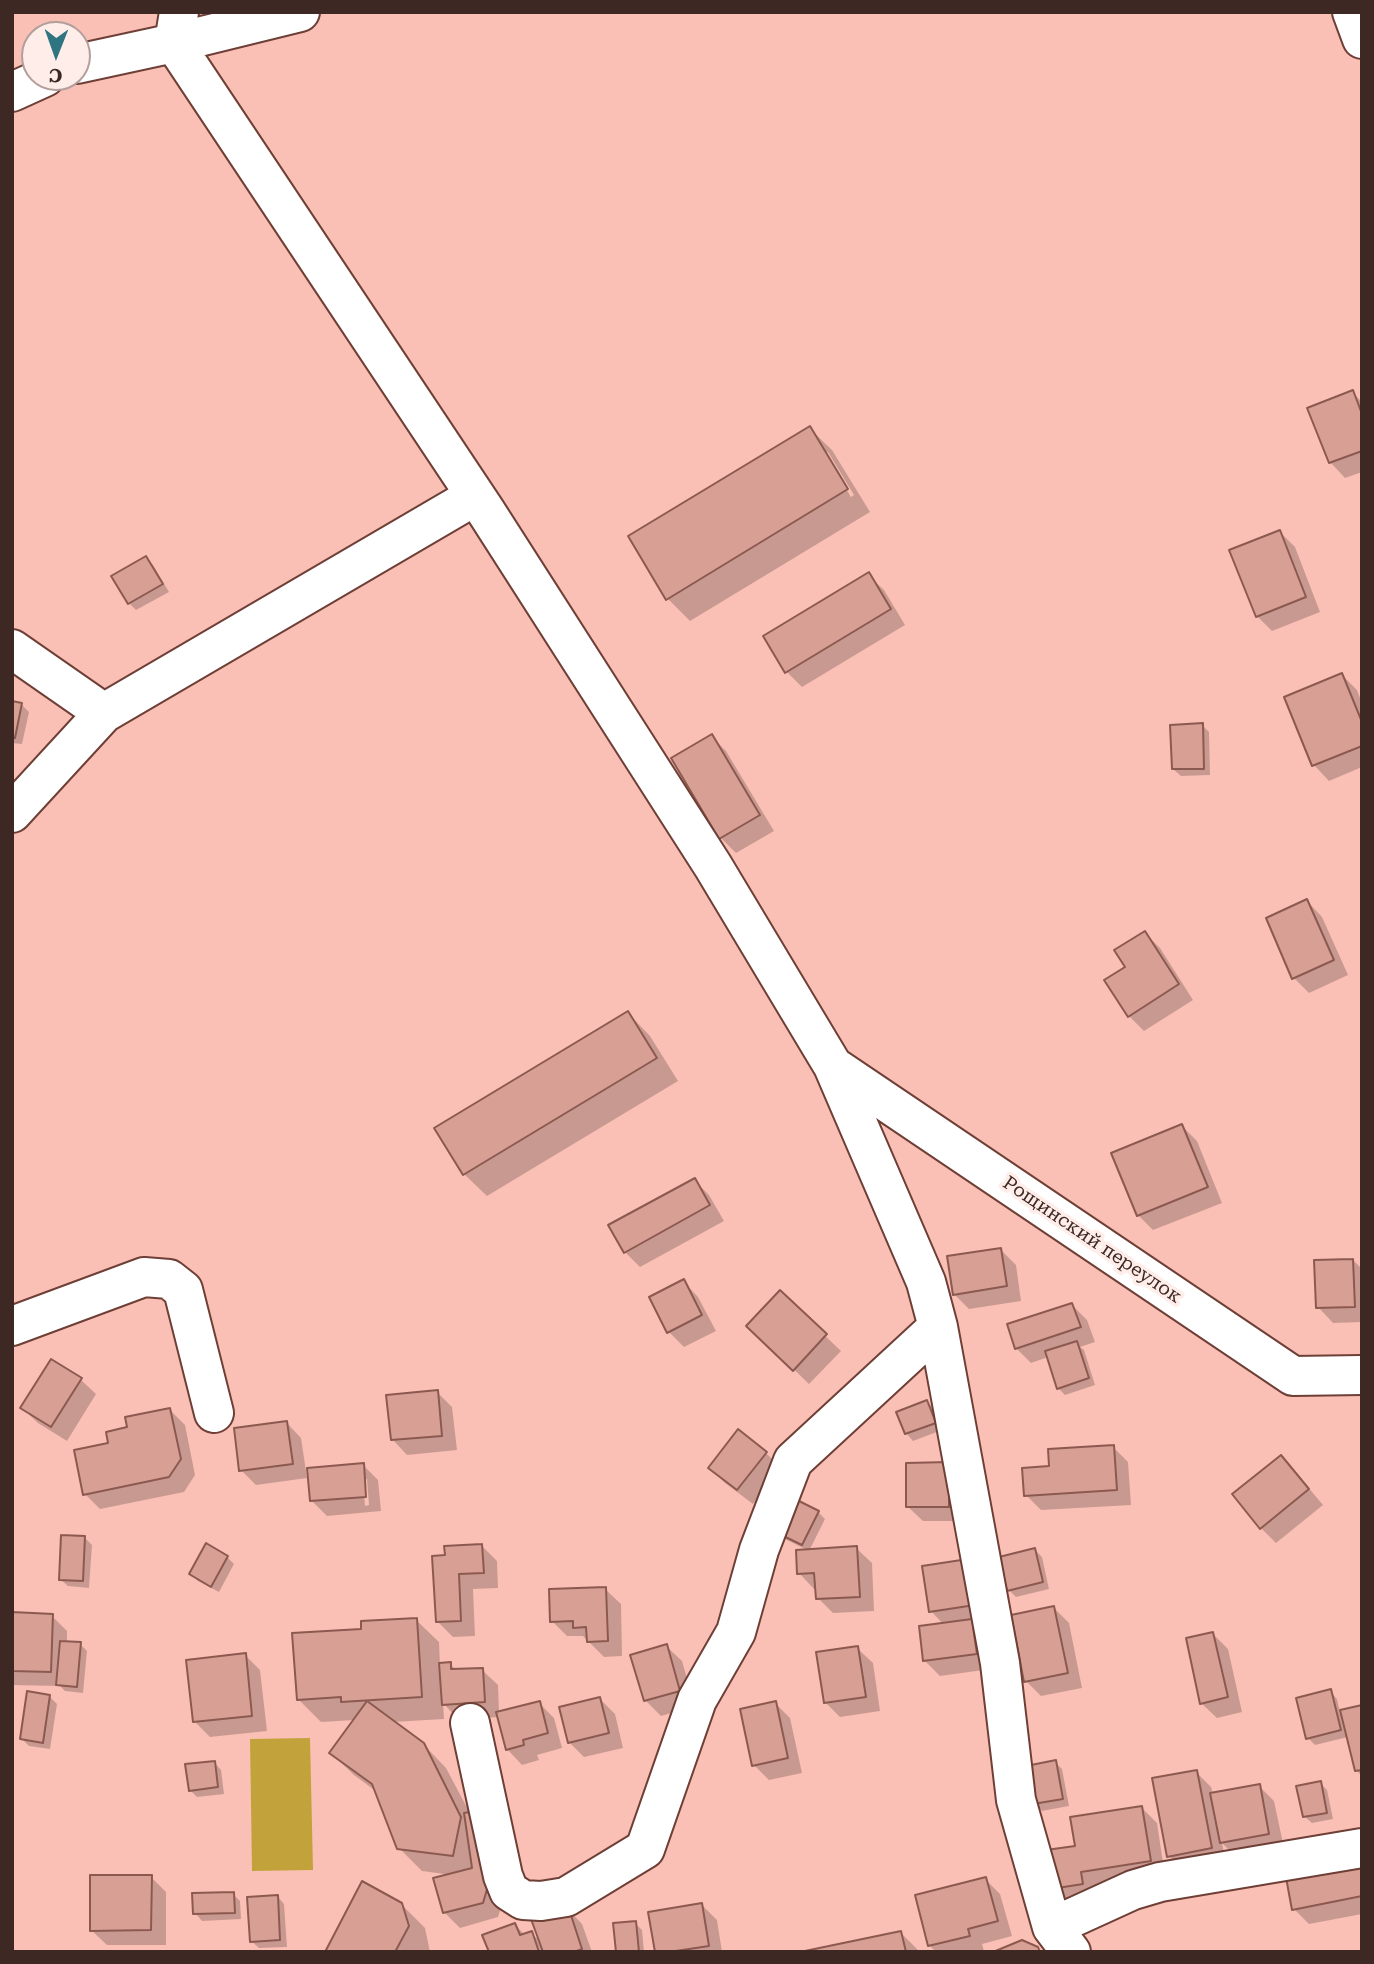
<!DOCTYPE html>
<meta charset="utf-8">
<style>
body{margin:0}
#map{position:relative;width:1374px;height:1964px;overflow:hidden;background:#fbc0b5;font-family:"Roboto Serif",serif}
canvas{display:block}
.frame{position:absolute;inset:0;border:14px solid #3e2824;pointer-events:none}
.north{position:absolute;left:21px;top:21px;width:70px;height:70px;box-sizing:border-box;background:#ffede9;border:2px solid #b29e9a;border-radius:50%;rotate:181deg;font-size:19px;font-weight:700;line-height:28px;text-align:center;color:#3e2824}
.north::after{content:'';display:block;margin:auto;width:24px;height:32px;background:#2e7581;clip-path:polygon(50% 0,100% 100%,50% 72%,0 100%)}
</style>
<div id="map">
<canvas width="1374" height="1964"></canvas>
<div class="frame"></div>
<div class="north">С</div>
</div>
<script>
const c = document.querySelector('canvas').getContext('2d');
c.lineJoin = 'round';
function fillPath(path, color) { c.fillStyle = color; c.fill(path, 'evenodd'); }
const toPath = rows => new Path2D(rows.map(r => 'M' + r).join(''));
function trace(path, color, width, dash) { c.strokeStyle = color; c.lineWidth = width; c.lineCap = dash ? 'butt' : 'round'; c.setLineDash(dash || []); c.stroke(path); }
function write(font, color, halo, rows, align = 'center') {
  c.font = font + ' "Roboto Serif",serif'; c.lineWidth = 7; c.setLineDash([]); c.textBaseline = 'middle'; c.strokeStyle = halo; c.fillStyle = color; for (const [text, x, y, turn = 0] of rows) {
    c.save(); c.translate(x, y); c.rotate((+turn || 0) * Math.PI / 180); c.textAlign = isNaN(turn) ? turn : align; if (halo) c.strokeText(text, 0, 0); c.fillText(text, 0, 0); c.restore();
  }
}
fillPath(toPath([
 [310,1738,313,1870,252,1871,250,1739]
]), '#c2a23b');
fillPath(toPath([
 [1352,392,1362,402,1362,472,1345,478,1330,462],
 [809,428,832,450,870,512,690,621,667,598],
 [824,452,828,452,854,495,851,497],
 [1280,532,1295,547,1320,612,1272,631,1257,616],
 [146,558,153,565,169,592,136,610,129,603],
 [868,575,884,590,905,625,802,687,787,672],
 [1342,675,1357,690,1362,703,1362,767,1329,781,1314,765,1286,698],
 [12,703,21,704,29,712,22,744,12,743],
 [1202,725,1209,732,1210,775,1181,776,1173,769],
 [711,736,726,751,774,831,736,853,721,838,673,759],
 [1307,901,1322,917,1348,975,1309,993,1294,978],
 [1145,933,1160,948,1193,1000,1144,1031,1129,1016,1127,968],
 [628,1013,650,1036,678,1081,487,1196,464,1174],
 [1182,1126,1197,1141,1222,1203,1153,1230,1138,1215],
 [694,1180,709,1195,724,1221,640,1267,625,1252],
 [1001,1250,1016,1265,1021,1301,969,1309,954,1294],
 [1353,1260,1362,1269,1362,1322,1333,1323,1318,1307],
 [683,1281,698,1297,716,1331,684,1347,669,1332],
 [780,1293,841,1351,809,1384,749,1326],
 [1072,1305,1087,1320,1095,1342,1080,1347,1084,1350,1095,1385,1065,1395,1058,1388,1048,1357,1031,1363,1016,1348],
 [80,1379,96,1394,67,1441,38,1423,22,1408],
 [437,1392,452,1407,457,1450,407,1455,392,1439],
 [927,1402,934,1409,942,1430,913,1441,906,1433],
 [170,1410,185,1425,195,1475,184,1492,100,1509,85,1494,111,1444,129,1428],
 [286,1422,301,1438,307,1478,256,1485,241,1470],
 [738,1432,766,1453,781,1468,753,1504,725,1483,710,1468],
 [1113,1447,1128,1462,1131,1505,1041,1510,1026,1495,1051,1467],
 [1281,1457,1296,1473,1323,1505,1276,1543,1261,1528],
 [948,1464,964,1521,923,1521,907,1506],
 [363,1465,378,1480,381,1511,327,1516,312,1501],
 [363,1479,367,1479,369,1505,365,1506],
 [818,1512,825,1519,809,1551,856,1548,872,1563,874,1611,833,1613,818,1598,817,1588,814,1589,799,1573,809,1551,783,1538],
 [85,1538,92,1545,89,1588,68,1586,60,1579],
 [482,1546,497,1561,498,1588,473,1589,475,1636,453,1637,438,1622,446,1557],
 [1035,1550,1042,1557,1049,1589,1016,1597,1009,1590],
 [227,1557,234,1564,219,1592,198,1581,191,1574],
 [967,1561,991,1669,940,1676,925,1661,944,1625,931,1611],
 [605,1589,621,1604,622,1656,604,1657,583,1636,567,1636,552,1621],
 [1053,1607,1069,1623,1082,1688,1041,1696,1026,1681],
 [12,1614,52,1616,67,1631,67,1643,80,1644,87,1651,83,1693,65,1691,60,1686,12,1685],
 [416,1620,439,1642,440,1665,450,1664,457,1671,482,1670,498,1685,499,1713,539,1703,554,1718,562,1748,537,1755,539,1760,522,1765,507,1749,499,1717,458,1719,443,1703,444,1719,393,1722,423,1744,446,1768,508,1885,498,1917,460,1928,445,1913,452,1875,422,1871,399,1848,377,1792,354,1775,331,1753,355,1720,321,1722,298,1699,363,1631],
 [1213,1634,1228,1649,1242,1712,1217,1718,1201,1703],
 [666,1646,682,1661,695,1706,661,1716,645,1700],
 [857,1648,873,1663,880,1711,840,1717,825,1702],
 [245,1655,260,1670,267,1731,210,1737,194,1721],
 [1330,1691,1337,1699,1340,1712,1362,1706,1362,1776,1356,1770,1348,1737,1315,1745,1308,1738],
 [49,1696,57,1704,50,1749,29,1746,22,1739],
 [600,1699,615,1714,623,1748,584,1757,569,1742],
 [775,1703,790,1718,802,1773,769,1780,754,1765],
 [214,1762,221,1770,224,1794,197,1797,190,1790],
 [1055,1762,1062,1769,1069,1806,1042,1811,1035,1803],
 [1196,1772,1211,1787,1213,1794,1259,1786,1274,1801,1284,1848,1236,1857,1222,1843,1226,1863,1184,1871,1169,1856],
 [1320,1783,1327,1790,1333,1819,1312,1823,1304,1816],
 [1142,1808,1157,1823,1165,1876,1068,1903,1053,1888,1077,1848],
 [1362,1858,1362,1914,1309,1924,1294,1909],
 [151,1877,166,1892,166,1945,107,1945,91,1930],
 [985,1879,1000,1894,1012,1936,982,1944,984,1951,980,1952,936,1952,930,1946,917,1897],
 [233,1894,240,1901,241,1919,202,1921,195,1913],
 [277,1896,284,1904,287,1947,259,1948,251,1941],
 [401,1904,425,1928,430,1952,327,1952],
 [702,1905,717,1920,722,1952,656,1952],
 [567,1908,582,1924,592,1952,491,1952,515,1925,525,1935,531,1933,542,1943],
 [635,1923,642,1930,644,1952,618,1952],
 [901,1933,920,1952,808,1952]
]), '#0003');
const building = toPath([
 [1353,390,1362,414,1362,451,1329,463,1307,408,1353,390],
 [810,426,848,489,666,600,628,536,810,426],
 [1280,530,1306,597,1256,617,1229,550,1280,530],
 [146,556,163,584,128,604,111,576,146,556],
 [869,572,891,609,785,673,763,636,869,572],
 [1342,673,1362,722,1362,746,1312,766,1284,697,1342,673],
 [12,701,22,703,15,738,12,738,12,701],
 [1203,723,1204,769,1172,769,1170,725,1203,723],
 [712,734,760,815,719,839,671,758,712,734],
 [1307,899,1334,960,1292,979,1266,918,1307,899],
 [1145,931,1179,984,1128,1017,1104,980,1125,967,1114,950,1145,931],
 [628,1011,657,1058,463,1175,434,1128,628,1011],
 [1182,1124,1208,1187,1137,1216,1111,1153,1182,1124],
 [695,1178,710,1205,624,1253,608,1225,695,1178],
 [1001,1248,1007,1286,953,1295,947,1256,1001,1248],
 [1353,1259,1355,1307,1316,1308,1314,1260,1353,1259],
 [684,1279,702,1315,667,1333,649,1297,684,1279],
 [780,1290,827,1334,793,1371,746,1326,780,1290],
 [1072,1303,1081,1327,1015,1349,1007,1324,1072,1303],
 [1077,1341,1089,1378,1057,1389,1045,1351,1077,1341],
 [51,1359,82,1378,51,1427,20,1408,51,1359],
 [438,1390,442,1436,391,1440,386,1395,438,1390],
 [927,1400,936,1423,905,1434,896,1412,927,1400],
 [170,1408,181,1459,169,1477,83,1495,74,1450,108,1443,106,1432,127,1427,125,1417,170,1408],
 [287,1421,293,1464,239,1471,234,1428,287,1421],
 [738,1429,767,1452,737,1490,708,1468,738,1429],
 [1114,1445,1117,1490,1024,1496,1022,1468,1049,1466,1048,1449,1114,1445],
 [1281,1455,1309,1489,1260,1529,1232,1494,1281,1455],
 [949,1462,949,1507,906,1507,906,1463,949,1462],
 [364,1463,366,1497,310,1501,307,1468,364,1463],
 [791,1497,819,1511,802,1545,773,1531,791,1497],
 [61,1535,85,1536,83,1581,59,1580,61,1535],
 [206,1543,228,1556,211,1587,189,1574,206,1543],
 [482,1544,484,1573,459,1574,461,1621,436,1622,432,1556,445,1555,444,1546,482,1544],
 [857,1546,860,1597,816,1599,814,1573,797,1574,796,1550,857,1546],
 [1035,1548,1043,1582,1007,1591,999,1557,1035,1548],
 [968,1559,975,1605,929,1612,922,1566,968,1559],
 [606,1587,608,1641,587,1642,586,1627,573,1628,573,1621,550,1622,549,1589,606,1587],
 [1054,1606,1068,1673,1024,1682,1011,1615,1054,1606],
 [12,1612,53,1614,51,1672,12,1671,12,1612],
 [417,1618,422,1697,341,1702,341,1697,297,1700,292,1633,361,1629,361,1621,417,1618],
 [972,1619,977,1654,923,1661,919,1626,972,1619],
 [1213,1632,1228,1697,1200,1704,1186,1638,1213,1632],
 [60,1641,81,1642,77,1687,56,1685,60,1641],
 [667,1644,680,1691,644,1701,630,1655,667,1644],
 [858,1646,866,1697,824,1703,816,1652,858,1646],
 [246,1653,252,1716,193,1722,186,1660,246,1653],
 [451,1662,451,1669,483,1668,485,1702,442,1705,439,1663,451,1662],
 [1331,1689,1341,1730,1306,1739,1296,1698,1331,1689],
 [27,1691,50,1695,43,1743,20,1739,27,1691],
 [600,1697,609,1733,568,1743,559,1707,600,1697],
 [367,1701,424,1743,461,1817,453,1856,397,1849,372,1784,329,1753,367,1701],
 [540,1701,548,1733,523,1740,524,1745,506,1750,496,1712,540,1701],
 [776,1701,788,1758,752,1766,740,1709,776,1701],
 [1362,1705,1362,1770,1355,1771,1340,1710,1362,1705],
 [1056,1760,1063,1799,1033,1804,1026,1766,1056,1760],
 [215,1761,218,1787,189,1791,185,1764,215,1761],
 [1197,1770,1212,1848,1167,1857,1152,1778,1197,1770],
 [1321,1781,1327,1813,1303,1817,1296,1786,1321,1781],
 [1260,1784,1269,1834,1220,1843,1210,1793,1260,1784],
 [1142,1806,1151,1861,1081,1872,1083,1884,1051,1889,1046,1850,1075,1846,1070,1817,1142,1806],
 [480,1810,493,1869,483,1903,443,1913,433,1878,472,1868,464,1813,480,1810],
 [1362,1856,1362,1896,1292,1910,1285,1872,1362,1856],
 [90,1875,152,1875,151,1930,90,1931,90,1875],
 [986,1877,998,1921,968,1929,970,1936,928,1946,915,1895,986,1877],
 [362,1881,402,1903,409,1926,395,1952,325,1952,362,1881],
 [234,1892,235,1913,193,1914,192,1893,234,1892],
 [278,1895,280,1940,250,1942,247,1897,278,1895],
 [702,1903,709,1946,669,1952,655,1952,648,1912,702,1903],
 [568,1906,582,1949,574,1952,543,1952,531,1919,568,1906],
 [636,1921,639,1952,616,1952,613,1923,636,1921],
 [515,1923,520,1935,532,1931,539,1952,489,1952,482,1935,515,1923],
 [901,1931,906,1952,800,1952,901,1931],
 [1022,1940,1038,1947,1040,1952,993,1952,1022,1940]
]);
fillPath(building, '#d8a095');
trace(building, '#8c5950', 2);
const minor = toPath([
 [179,12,174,43,485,510,713,866,833,1066,926,1282,938,1327,1000,1663,1016,1800,1052,1927,1071,1952],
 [1352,12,1362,39],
 [77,64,174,43,300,12],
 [12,92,45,77],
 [12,649,104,713],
 [12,813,104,713,475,496],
 [833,1066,1293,1376,1362,1375],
 [12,1326,144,1277,169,1279,183,1290,214,1413],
 [470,1723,503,1876,509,1891,523,1900,541,1901,566,1897,645,1849,697,1700,736,1632,759,1550,793,1461,938,1327],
 [1052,1927,1133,1890,1160,1882,1362,1848]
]);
trace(minor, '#6e3f36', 42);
trace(minor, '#fff', 38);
write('19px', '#3e2824', '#ffede9', [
 ["Рощинский переулок",1092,1240,34]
]);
</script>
